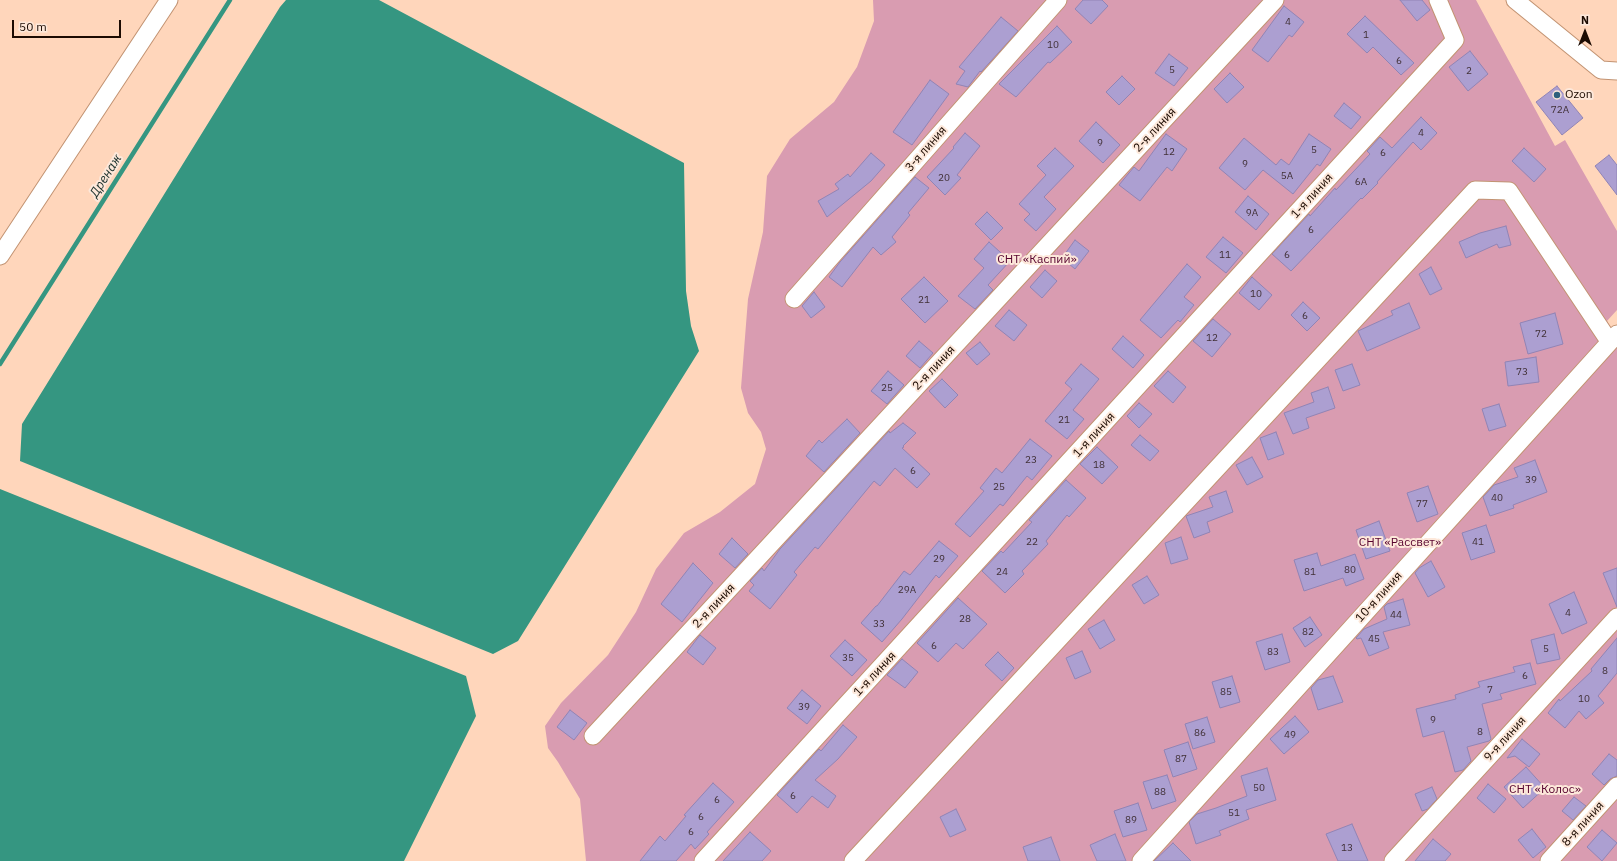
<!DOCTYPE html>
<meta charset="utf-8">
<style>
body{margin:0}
#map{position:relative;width:1617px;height:861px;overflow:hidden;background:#ffd6bb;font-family:"IBM Plex Sans",sans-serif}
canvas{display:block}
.north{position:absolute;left:1565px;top:12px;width:40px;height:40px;-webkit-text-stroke:3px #fde8da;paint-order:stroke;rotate:0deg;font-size:11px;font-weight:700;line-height:16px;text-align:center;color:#1c0b02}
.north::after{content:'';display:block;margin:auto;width:14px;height:18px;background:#1c0b02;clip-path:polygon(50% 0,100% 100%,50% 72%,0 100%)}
.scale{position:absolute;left:12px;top:20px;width:109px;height:18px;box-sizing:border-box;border:2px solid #1c0b02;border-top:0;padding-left:5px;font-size:12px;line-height:14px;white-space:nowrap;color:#1c0b02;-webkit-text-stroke:3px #fde8da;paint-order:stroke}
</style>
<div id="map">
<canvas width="1617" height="861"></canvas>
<div class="north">N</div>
<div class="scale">50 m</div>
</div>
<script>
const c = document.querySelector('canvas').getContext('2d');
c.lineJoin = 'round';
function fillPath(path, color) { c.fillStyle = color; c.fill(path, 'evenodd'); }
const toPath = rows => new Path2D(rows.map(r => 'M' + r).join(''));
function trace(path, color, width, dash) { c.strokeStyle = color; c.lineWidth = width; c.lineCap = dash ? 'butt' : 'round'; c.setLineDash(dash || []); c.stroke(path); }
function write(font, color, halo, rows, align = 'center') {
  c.font = font + ' "IBM Plex Sans",sans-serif'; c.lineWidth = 4; c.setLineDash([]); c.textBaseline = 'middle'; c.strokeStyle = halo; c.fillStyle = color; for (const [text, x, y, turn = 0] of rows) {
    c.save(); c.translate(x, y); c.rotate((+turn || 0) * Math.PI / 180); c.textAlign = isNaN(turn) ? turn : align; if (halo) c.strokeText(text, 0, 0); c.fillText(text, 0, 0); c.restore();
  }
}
fillPath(toPath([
 [873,0,1476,0,1555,146,1565,140,1617,231,1617,310,1607,321,1617,338,1617,861,586,861,580,799,558,762,548,748,545,726,561,703,608,655,636,612,656,569,684,533,720,512,755,484,766,449,761,432,748,413,741,388,748,299,763,232,767,176,790,139,834,102,857,67,874,21]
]), '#d99cb1');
fillPath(toPath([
 [286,0,379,0,684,163,686,291,691,326,699,351,518,641,493,654,20,461,22,424,280,7],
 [0,489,466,676,476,716,404,861,0,861]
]), '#359681');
trace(toPath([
 [0,364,230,0]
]), '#359681', 4.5);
const building = toPath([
 [1083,0,1102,0,1108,6,1091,24,1075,9,1083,0],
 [1400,0,1422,0,1430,10,1417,21,1400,0],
 [1284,6,1304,22,1292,37,1289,35,1268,62,1252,50,1284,6],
 [1365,16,1414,63,1401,75,1373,47,1367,53,1347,34,1365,16],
 [1001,17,1018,31,981,72,980,71,968,87,956,84,965,71,959,67,1001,17],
 [1057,26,1072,42,1050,63,1048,62,1016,97,999,84,1057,26],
 [1470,51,1488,74,1468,91,1449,67,1470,51],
 [1169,54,1188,68,1174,86,1155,73,1169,54],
 [1230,73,1244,87,1227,103,1214,89,1230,73],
 [1122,76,1135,89,1119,105,1106,92,1122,76],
 [930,80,949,94,912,145,893,132,930,80],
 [1557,86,1583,118,1562,135,1536,102,1557,86],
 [1344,103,1361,117,1351,129,1334,116,1344,103],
 [1421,117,1437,133,1421,150,1413,142,1377,182,1378,183,1362,199,1361,198,1291,271,1272,254,1309,214,1310,216,1335,188,1336,190,1370,154,1367,151,1380,137,1392,148,1421,117],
 [1096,122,1120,145,1103,163,1079,141,1096,122],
 [965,133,980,146,957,175,961,178,945,195,927,177,954,148,953,147,965,133],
 [1166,134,1187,149,1172,171,1167,167,1140,201,1119,185,1134,167,1139,171,1166,134],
 [1309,134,1331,149,1320,166,1317,164,1293,194,1263,170,1245,190,1219,168,1244,138,1276,165,1281,159,1289,165,1309,134],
 [1055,148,1074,166,1044,197,1056,209,1036,231,1024,220,1030,214,1019,204,1046,175,1037,166,1055,148],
 [1524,148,1546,169,1534,182,1512,161,1524,148],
 [871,153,885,165,871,181,827,217,818,201,839,189,835,184,848,174,850,177,871,153],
 [1609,155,1617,165,1617,195,1595,166,1609,155],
 [915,177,929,188,908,213,910,215,892,237,896,242,881,255,873,247,842,287,829,277,840,262,915,177],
 [1248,196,1269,214,1256,230,1235,212,1248,196],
 [987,212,1003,228,991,240,975,224,987,212],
 [1506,226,1511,245,1499,248,1497,244,1466,258,1459,242,1480,233,1506,226],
 [1223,237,1243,253,1226,273,1206,257,1223,237],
 [1075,240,1089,251,1075,269,1062,258,1075,240],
 [989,242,1010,261,988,285,993,290,975,309,958,296,984,268,974,259,989,242],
 [1187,264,1201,277,1184,297,1194,305,1180,322,1178,320,1161,338,1140,320,1187,264],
 [1431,267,1442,289,1430,295,1419,274,1431,267],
 [1045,270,1057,281,1042,298,1030,287,1045,270],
 [924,277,948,301,925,323,901,299,924,277],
 [1252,277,1272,295,1259,310,1239,293,1252,277],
 [814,292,825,307,811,318,802,306,814,292],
 [1303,302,1320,318,1307,331,1291,315,1303,302],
 [1409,303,1420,328,1367,351,1358,331,1393,315,1391,311,1409,303],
 [1009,310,1027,325,1014,341,995,326,1009,310],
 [1555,313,1563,344,1528,354,1520,323,1555,313],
 [1213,319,1231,334,1212,357,1193,341,1213,319],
 [1123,336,1144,355,1133,368,1112,349,1123,336],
 [919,341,933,353,920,368,906,356,919,341],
 [980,342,990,354,977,365,966,353,980,342],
 [1536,357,1539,382,1508,386,1505,362,1536,357],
 [1081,364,1099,379,1073,410,1084,419,1067,439,1045,421,1072,389,1065,383,1081,364],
 [1352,364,1360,385,1343,391,1335,370,1352,364],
 [888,371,904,385,887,404,871,391,888,371],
 [1168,371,1186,387,1173,403,1154,386,1168,371],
 [942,379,958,395,945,408,929,391,942,379],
 [1328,387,1335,408,1306,418,1309,428,1293,434,1284,413,1314,402,1311,393,1328,387],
 [1139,403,1152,414,1139,428,1127,416,1139,403],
 [1499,404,1506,426,1489,431,1482,409,1499,404],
 [847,419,860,433,824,472,806,456,819,440,822,443,847,419],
 [903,423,916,433,903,446,904,447,902,448,930,474,917,488,895,468,880,486,874,481,818,549,815,547,794,572,797,575,770,609,749,591,754,585,750,581,762,568,764,571,780,549,889,431,890,433,903,423],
 [1276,432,1284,454,1268,460,1260,438,1276,432],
 [1140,435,1159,451,1150,461,1131,445,1140,435],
 [1030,439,1052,456,1032,480,1027,476,1003,506,1000,504,970,537,955,524,984,491,980,488,996,468,1002,473,1030,439],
 [1097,447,1118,467,1102,484,1080,464,1097,447],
 [1252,457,1263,477,1247,485,1236,465,1252,457],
 [1535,460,1547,492,1513,505,1514,508,1490,516,1483,497,1494,485,1518,477,1514,468,1535,460],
 [1066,480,1086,498,1069,517,1067,515,1046,541,1048,544,1022,571,1024,574,1005,593,982,571,1001,551,1003,553,1032,522,1029,520,1066,480],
 [1428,486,1438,514,1417,522,1407,493,1428,486],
 [1226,491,1233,512,1207,522,1210,532,1194,538,1186,516,1213,507,1209,497,1226,491],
 [1379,521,1390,551,1366,559,1356,530,1379,521],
 [1486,525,1495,552,1471,560,1462,533,1486,525],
 [1181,537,1188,559,1171,564,1165,543,1181,537],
 [732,538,748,554,735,568,719,554,732,538],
 [939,541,958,556,939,578,936,575,902,619,882,642,861,623,876,606,877,606,904,571,910,575,939,541],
 [1317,553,1321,566,1355,554,1364,579,1346,586,1343,578,1304,591,1294,560,1317,553],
 [1431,561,1445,587,1428,597,1415,573,1419,568,1431,561],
 [693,563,713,583,682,622,661,604,693,563],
 [1617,568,1617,607,1603,573,1617,568],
 [1147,576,1159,595,1144,604,1132,585,1147,576],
 [1574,592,1587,623,1562,634,1549,604,1574,592],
 [958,598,987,624,963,649,956,643,938,662,917,643,958,598],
 [1403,599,1410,625,1383,632,1389,648,1369,656,1361,638,1357,639,1356,638,1364,629,1387,619,1384,607,1387,604,1403,599],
 [1310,617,1322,635,1305,647,1293,628,1310,617],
 [1104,620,1115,640,1100,649,1088,629,1104,620],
 [1282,634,1290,662,1265,670,1256,642,1282,634],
 [1554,634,1560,659,1537,664,1531,640,1554,634],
 [700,635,716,648,703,665,687,652,700,635],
 [1617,638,1617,673,1598,696,1604,703,1586,719,1579,711,1565,728,1548,713,1559,699,1560,701,1592,671,1591,669,1617,638],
 [845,640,867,660,852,676,830,656,845,640],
 [1082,651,1091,672,1075,679,1066,658,1082,651],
 [998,652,1014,668,1002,681,985,665,998,652],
 [902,659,918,672,905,688,887,675,902,659],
 [1530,663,1536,684,1500,694,1502,699,1482,704,1491,739,1489,741,1467,747,1471,761,1463,770,1455,772,1444,731,1423,737,1416,709,1456,699,1455,695,1480,687,1478,682,1515,672,1513,667,1530,663],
 [1232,676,1240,702,1220,708,1212,682,1232,676],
 [1333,676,1343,702,1318,710,1311,688,1318,680,1333,676],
 [802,690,821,706,807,724,787,708,802,690],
 [570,710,587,723,574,740,557,727,570,710],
 [1295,716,1309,732,1284,754,1270,739,1295,716],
 [1207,717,1215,742,1193,749,1185,724,1207,717],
 [843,725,857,737,838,759,815,780,836,796,828,808,812,796,797,813,777,795,819,749,821,751,843,725],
 [1522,739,1540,754,1529,767,1515,756,1507,758,1522,739],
 [1188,742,1197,769,1173,777,1164,750,1188,742],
 [1609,754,1617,760,1617,776,1610,779,1604,785,1592,774,1609,754],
 [1526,767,1545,788,1523,808,1504,787,1526,767],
 [1267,768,1276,800,1246,810,1249,819,1219,831,1221,835,1196,844,1189,822,1197,814,1216,808,1247,796,1241,776,1267,768],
 [1167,775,1176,801,1152,809,1143,782,1167,775],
 [713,783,734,802,707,832,709,834,695,849,691,844,676,861,640,861,660,836,665,841,686,816,684,815,713,783],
 [1488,784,1506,799,1494,813,1477,798,1488,784],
 [1432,787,1437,799,1428,809,1422,811,1415,794,1432,787],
 [1574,797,1586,806,1573,820,1562,811,1574,797],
 [1138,803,1147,830,1123,837,1114,811,1138,803],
 [956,809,966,830,950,837,940,817,956,809],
 [1352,824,1368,861,1338,861,1326,834,1352,824],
 [1532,829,1546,847,1533,858,1518,840,1532,829],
 [1602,830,1617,843,1602,861,1587,847,1602,830],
 [750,832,771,851,762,861,723,861,750,832],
 [1115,834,1126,861,1097,861,1090,845,1115,834],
 [1051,837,1060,861,1028,861,1023,847,1051,837],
 [1433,839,1451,854,1445,861,1415,861,1433,839],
 [1173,843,1191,861,1154,861,1173,843]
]);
fillPath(building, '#ac9fd1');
trace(building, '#9184b5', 1);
const minor = toPath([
 [1515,0,1601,70,1617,71],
 [0,256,169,0],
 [794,299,1058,0],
 [593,736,1275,0],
 [703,861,1455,40,1438,0],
 [853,861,1475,190,1509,191,1609,341],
 [1141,861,1617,334],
 [1393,861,1617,617],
 [1549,861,1617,786]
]);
trace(minor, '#c29372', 19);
trace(minor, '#fff', 17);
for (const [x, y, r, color] of [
 [1557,95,4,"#2d607d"]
]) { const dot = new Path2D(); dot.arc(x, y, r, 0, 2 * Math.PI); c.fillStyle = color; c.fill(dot); trace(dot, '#fde8da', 1.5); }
write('10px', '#403036', null, [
 ["4",1288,22],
 ["1",1366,35],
 ["10",1053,45],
 ["6",1399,61],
 ["5",1172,70],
 ["2",1469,71],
 ["72А",1560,110],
 ["4",1421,133],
 ["9",1100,143],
 ["5",1314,150],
 ["12",1169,152],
 ["6",1383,153],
 ["9",1245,164],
 ["5А",1287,176],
 ["20",944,178],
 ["6А",1361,182],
 ["9А",1252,213],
 ["6",1311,230],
 ["11",1225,255],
 ["6",1287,255],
 ["10",1256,294],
 ["21",924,300],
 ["6",1305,316],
 ["72",1541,334],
 ["12",1212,338],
 ["73",1522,372],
 ["25",887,388],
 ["21",1064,420],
 ["23",1031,460],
 ["18",1099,465],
 ["6",913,471],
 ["39",1531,480],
 ["25",999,487],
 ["40",1497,498],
 ["77",1422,504],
 ["22",1032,542],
 ["41",1478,542],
 ["29",939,559],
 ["80",1350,570],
 ["24",1002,572],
 ["81",1310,572],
 ["29А",907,590],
 ["4",1568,613],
 ["44",1396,615],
 ["28",965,619],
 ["33",879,624],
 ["82",1308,632],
 ["45",1374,639],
 ["6",934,646],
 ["5",1546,649],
 ["83",1273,652],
 ["35",848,658],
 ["8",1605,671],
 ["6",1525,676],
 ["7",1490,690],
 ["85",1226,692],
 ["10",1584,699],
 ["39",804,707],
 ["9",1433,720],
 ["8",1480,732],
 ["86",1200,733],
 ["49",1290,735],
 ["87",1181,759],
 ["50",1259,788],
 ["88",1160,792],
 ["6",793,796],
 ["6",717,800],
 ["51",1234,813],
 ["6",701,817],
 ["89",1131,820],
 ["6",691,832],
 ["13",1347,848]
]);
write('12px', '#1c0b02', '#fde8da', [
 ["Ozon",1565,95]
], 'left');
write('12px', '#1c0b02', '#fde8da', [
 ["2-я линия",1155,130,-47],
 ["3-я линия",926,149,-49],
 ["1-я линия",1312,196,-48],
 ["2-я линия",934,368,-47],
 ["1-я линия",1094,435,-48],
 ["10-я линия",1379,597,-48],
 ["2-я линия",714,606,-47],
 ["1-я линия",875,674,-47],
 ["9-я линия",1505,739,-48],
 ["8-я линия",1583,824,-48]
]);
write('12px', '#56022e', '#fde8da', [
 ["СНТ «Каспий»",1037,260],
 ["СНТ «Рассвет»",1400,543],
 ["СНТ «Колос»",1545,790]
]);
write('italic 13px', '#1b312c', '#fde8da', [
 ["Дренаж",106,176,-58]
]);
</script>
